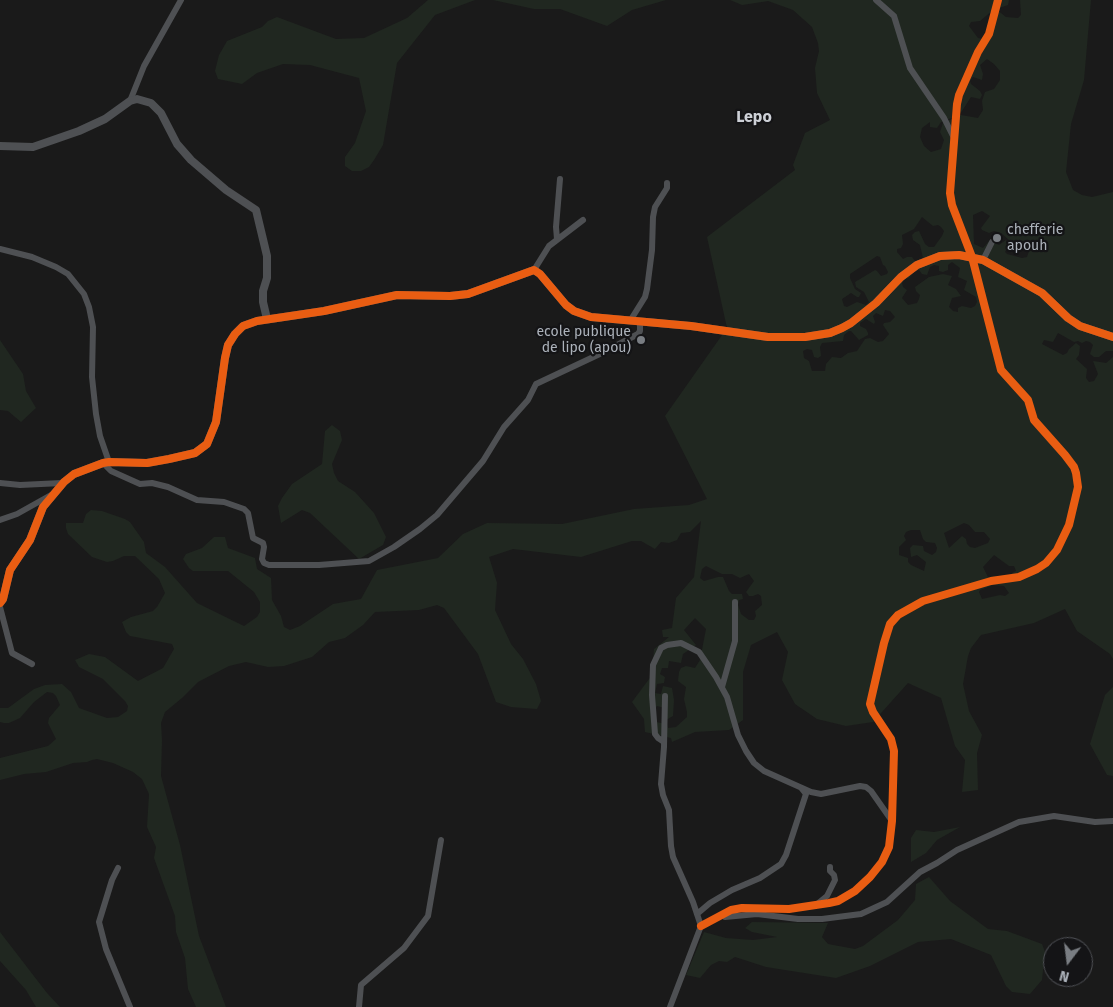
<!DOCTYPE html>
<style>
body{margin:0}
#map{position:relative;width:1113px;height:1007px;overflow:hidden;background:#1a1a1a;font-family:"Fira Sans",sans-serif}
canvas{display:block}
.north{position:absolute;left:1043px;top:937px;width:50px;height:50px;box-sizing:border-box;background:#141416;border:1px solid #515358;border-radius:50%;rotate:195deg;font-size:14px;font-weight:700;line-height:20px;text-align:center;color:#acb2ba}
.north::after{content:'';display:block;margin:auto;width:18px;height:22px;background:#797d82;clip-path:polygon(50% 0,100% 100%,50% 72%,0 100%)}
</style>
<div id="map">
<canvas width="1113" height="1007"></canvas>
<div class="north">N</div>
</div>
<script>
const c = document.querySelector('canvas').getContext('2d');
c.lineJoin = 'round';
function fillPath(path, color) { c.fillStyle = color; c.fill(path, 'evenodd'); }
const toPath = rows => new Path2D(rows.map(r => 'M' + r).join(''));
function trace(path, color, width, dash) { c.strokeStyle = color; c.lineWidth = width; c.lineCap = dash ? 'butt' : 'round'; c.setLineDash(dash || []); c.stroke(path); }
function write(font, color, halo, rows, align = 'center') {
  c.font = font + ' "Fira Sans",sans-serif'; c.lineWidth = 4.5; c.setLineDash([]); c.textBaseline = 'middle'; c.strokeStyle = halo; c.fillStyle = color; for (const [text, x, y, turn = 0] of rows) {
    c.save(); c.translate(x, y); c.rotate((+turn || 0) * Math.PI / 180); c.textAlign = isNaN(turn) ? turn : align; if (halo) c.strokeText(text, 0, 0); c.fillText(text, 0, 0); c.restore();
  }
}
fillPath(toPath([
 [428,0,475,0,435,15,397,63,383,145,374,160,369,167,361,171,352,171,345,166,345,157,355,143,366,111,359,78,310,65,283,64,257,73,242,84,218,79,215,71,219,55,227,41,262,27,268,21,277,17,336,39,364,38,407,18],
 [478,0,666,0,632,10,607,26,560,9,534,9,493,0],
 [730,0,1009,0,1008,5,993,10,980,21,971,22,969,26,978,38,983,39,988,35,989,21,994,12,997,10,1006,17,1018,18,1021,15,1020,0,1091,0,1084,80,1071,124,1066,172,1073,190,1082,195,1092,197,1113,192,1113,351,1106,351,1099,357,1094,357,1090,354,1093,345,1090,342,1086,341,1082,343,1078,341,1074,342,1058,333,1053,342,1044,340,1042,344,1063,355,1067,353,1069,349,1076,343,1080,346,1079,355,1076,359,1087,369,1086,378,1089,382,1094,381,1098,374,1093,361,1106,363,1113,357,1113,659,1110,654,1077,631,1065,609,1034,623,981,635,971,648,968,656,963,684,969,711,982,735,977,753,978,790,962,792,965,760,955,746,941,698,908,683,873,722,846,726,817,719,795,704,782,680,788,652,777,632,751,645,743,672,743,720,729,730,695,732,672,742,671,738,645,732,644,719,632,702,652,675,654,649,669,637,663,637,662,630,672,628,676,598,694,577,701,521,690,532,681,533,677,540,669,543,661,542,655,549,641,541,632,541,581,557,513,549,489,557,497,583,495,610,511,644,523,659,536,684,541,701,537,709,511,707,496,702,478,654,444,608,437,605,419,610,375,612,363,625,345,638,329,642,312,657,284,666,268,667,246,662,229,666,198,682,182,698,165,712,161,723,162,740,161,776,180,845,199,936,226,1007,196,1007,188,989,185,958,176,932,175,916,154,858,156,847,147,827,149,794,142,779,133,772,113,763,97,759,92,760,87,762,73,763,46,772,24,774,0,780,0,758,48,746,56,739,48,723,49,718,60,705,56,696,53,693,47,692,34,702,20,718,9,723,4,723,0,722,0,708,8,708,34,689,45,685,62,684,71,692,79,708,107,718,118,717,127,711,128,706,125,701,103,679,79,667,75,660,89,654,105,657,138,681,163,668,174,649,172,644,130,636,126,632,122,622,131,617,153,611,157,607,165,593,159,579,135,556,124,556,113,561,107,562,92,557,68,534,66,528,66,523,83,523,86,514,91,510,102,511,125,519,130,522,144,542,146,553,165,567,197,603,244,626,257,617,260,612,260,602,254,592,228,571,193,571,189,568,183,559,186,554,202,548,214,537,225,537,228,548,255,558,257,569,271,578,272,600,281,616,284,627,290,630,300,626,333,604,361,599,377,570,438,558,463,534,487,523,562,524,634,509,689,505,707,499,665,416,727,328,707,237,795,170,793,165,805,133,830,120,817,93,815,68,819,51,818,43,812,27,793,10,768,1,742,5],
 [987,59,994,64,1000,71,1000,80,994,89,985,92,982,101,983,110,978,118,961,115,943,123,940,132,944,140,941,149,931,152,924,146,920,137,922,128,930,122,930,127,937,128,941,122,957,116,962,111,971,97,980,99,982,95,980,91,971,84,970,81,973,77,982,80,983,74,980,65],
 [982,211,990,216,981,228,982,230,989,233,994,231,1001,233,1016,246,1018,247,1021,243,1023,244,1029,251,1027,257,1022,258,1007,254,1005,252,1009,244,1006,240,999,245,989,241,983,248,974,244,973,215],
 [922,217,933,226,938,225,941,227,944,231,942,236,934,247,929,247,925,244,919,231,915,232,912,235,913,240,920,245,923,258,915,261,912,257,907,257,903,259,897,252,897,249,901,248,903,244,902,235,914,229],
 [877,256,880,257,883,265,885,266,888,272,887,274,881,276,877,271,875,270,855,282,856,287,864,292,869,302,866,305,857,302,847,307,844,306,842,299,851,293,857,297,859,297,861,293,855,289,850,278,850,274],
 [952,262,960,268,958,277,967,281,964,290,976,297,977,302,975,306,971,308,962,306,958,308,958,312,953,311,949,307,952,298,961,296,956,289,948,285,952,276,943,274,929,277,915,287,916,291,920,295,919,299,917,303,908,305,902,298,907,290,903,287,902,283,905,279,909,278,915,271,919,270,922,274,927,275,930,267,934,265,939,266,939,271,943,272,948,270,948,265],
 [885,310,890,311,895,317,890,322,884,323,883,325,889,334,883,341,878,342,870,338,865,339,857,351,848,353,841,358,832,357,826,364,825,371,812,371,809,361,804,358,803,351,807,349,812,350,814,357,818,358,821,356,820,347,822,343,843,341,844,335,849,331,851,331,859,340,868,335,868,333,866,329,860,326,860,323,866,319,874,324,875,322,873,316,876,313,883,316],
 [964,523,969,525,975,532,984,532,990,539,988,543,975,548,970,547,967,544,966,539,962,536,949,548,944,533],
 [911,530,920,530,923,539,926,542,935,543,937,548,936,552,932,555,924,551,923,546,913,545,910,548,911,557,917,555,926,562,924,571,911,565,908,562,908,558,899,555,899,547,906,540,904,536,906,532],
 [994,555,1009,566,1014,566,1016,571,1009,575,988,577,983,567],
 [706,566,722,574,732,574,740,578,749,574,754,581,746,592,749,596,753,596,758,594,761,596,762,605,755,611,756,616,754,620,749,620,741,614,738,605,739,600,743,599,742,594,732,594,729,591,723,577,718,577,704,581,700,578,702,569],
 [993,585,1004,586,1009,593,1005,596,1000,595,982,599,979,592,980,590],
 [695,618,706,629,700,660,695,668,686,666,681,668,679,672,678,681,686,687,684,699,687,712,687,717,676,727,668,728,667,724,656,722,655,708,657,706,665,708,666,720,673,716,674,700,672,688,663,686,661,694,655,693,657,684,664,683,665,677,660,674,662,668,668,668,669,661,681,663,683,654,696,645,684,630],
 [0,340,23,374,26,391,36,408,21,422,8,411,0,410],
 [332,425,340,431,342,440,332,464,334,473,338,481,355,492,374,513,386,537,383,545,359,559,310,513,302,510,281,523,278,506,282,498,292,484,322,464,325,431],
 [1113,687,1113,776,1107,775,1090,744,1105,695],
 [960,827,937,840,926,853,911,862,911,838,916,830,934,832],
 [929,877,950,901,988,929,1007,931,1042,944,1045,952,1042,980,1030,994,1012,992,1006,986,991,955,951,939,918,942,870,966,836,978,766,967,735,957,727,962,719,961,711,965,700,978,686,975,704,932,726,938,753,940,777,937,752,932,745,928,752,922,828,923,822,937,828,944,855,949,863,946,898,920,915,900,916,884],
 [0,932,47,993,60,1007,36,1007,26,990,0,961]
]), '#202720');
trace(toPath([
 [876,0,894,16,910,68,944,118,954,138],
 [130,101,144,66,181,0],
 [557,239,556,227,560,179],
 [0,249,32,257,56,267,68,274,84,294,89,307,93,327,92,377,96,414,100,436,109,462],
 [983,260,992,242],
 [534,270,549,246,583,220],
 [630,321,645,297,647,289,652,250,653,217,655,207,667,188,667,183],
 [103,463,111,471,140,484,152,483,168,487,197,500,224,502,244,509,248,513,253,538,263,543,264,547,262,559,264,563,269,565,319,565,369,561,394,547,420,529,437,515,483,461,504,427,528,400,536,384,604,352,638,334,640,331,640,322],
 [0,483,20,485,62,483],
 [0,520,17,514,51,495],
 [0,607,12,653,32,664],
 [722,687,735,641,735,602],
 [665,696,664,747,661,784,663,795,669,810,671,846,673,857,693,902,701,926,670,1007],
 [664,742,658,738,655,734,652,695,653,665,661,648,667,645,681,643,699,652,716,677,727,697,738,735,746,751,754,763,764,771,811,792,821,794,860,786,866,787,871,791,892,821],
 [118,868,112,880,99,922,106,949,130,1007],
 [816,905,827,896,835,880,834,875,830,871,830,867],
 [697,914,710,903,732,890,760,878,781,864,786,855,805,797,806,794,802,789],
 [725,917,757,914,798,919,822,919,861,914,887,902,920,872,937,863,957,850,1019,822,1054,816,1095,822,1113,821],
 [701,926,731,910,742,908,789,909,829,903,838,901,855,891,870,877,882,862,889,847,892,821,894,751,891,739,873,712,870,704,884,643,890,624,898,615,923,601,991,581,1019,577,1037,569,1046,563,1057,550,1069,525,1078,487,1076,473,1074,467,1065,455,1034,420,1028,400,1001,370,972,257,952,205,950,193,957,104,959,95,978,52,989,34,998,0],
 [359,1007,361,985,404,948,428,916,441,840]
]), '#4e5053', 6);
trace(toPath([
 [0,146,33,147,79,131,105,119,130,101,137,99,151,103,161,113,177,144,191,160,226,190,256,210,267,256,267,278,263,291,263,302,267,319],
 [0,603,3,599,10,570,30,540,43,507,64,482,74,474,103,463,109,462,147,463,169,459,195,453,207,444,216,422,225,358,228,345,235,334,243,326,257,321,324,311,397,295,450,296,468,294,534,270,540,274,566,305,574,311,591,317,691,326,768,337,805,337,830,333,842,328,851,323,876,303,901,277,917,265,940,256,959,255,983,260,1042,293,1068,318,1080,326,1113,337]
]), '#4e5053', 8);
trace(toPath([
 [0,603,3,599,10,570,30,540,43,507,64,482,74,474,103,463,109,462,147,463,169,459,195,453,207,444,216,422,225,358,228,345,235,334,243,326,257,321,324,311,397,295,450,296,468,294,534,270,540,274,566,305,574,311,591,317,691,326,768,337,805,337,830,333,842,328,851,323,876,303,901,277,917,265,940,256,959,255,983,260,1042,293,1068,318,1080,326,1113,337],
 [701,926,731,910,742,908,789,909,829,903,838,901,855,891,870,877,882,862,889,847,892,821,894,751,891,739,873,712,870,704,884,643,890,624,898,615,923,601,991,581,1019,577,1037,569,1046,563,1057,550,1069,525,1078,487,1076,473,1074,467,1065,455,1034,420,1028,400,1001,370,972,257,952,205,950,193,957,104,959,95,978,52,989,34,998,0]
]), '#e95d12', 8);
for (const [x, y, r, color] of [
 [997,238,5,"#797d82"],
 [641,340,5,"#797d82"]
]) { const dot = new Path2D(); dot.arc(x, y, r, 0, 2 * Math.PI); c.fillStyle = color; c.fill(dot); trace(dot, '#141416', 2); }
write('14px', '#acb2ba', '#141416', [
 ["chefferie",1007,230],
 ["apouh",1007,246],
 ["ecole publique",631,332,"right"],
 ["de lipo (apou)",631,348,"right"]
], 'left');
write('bold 16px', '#cdd0d6', '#141416', [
 ["Lepo",754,118]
]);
</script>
